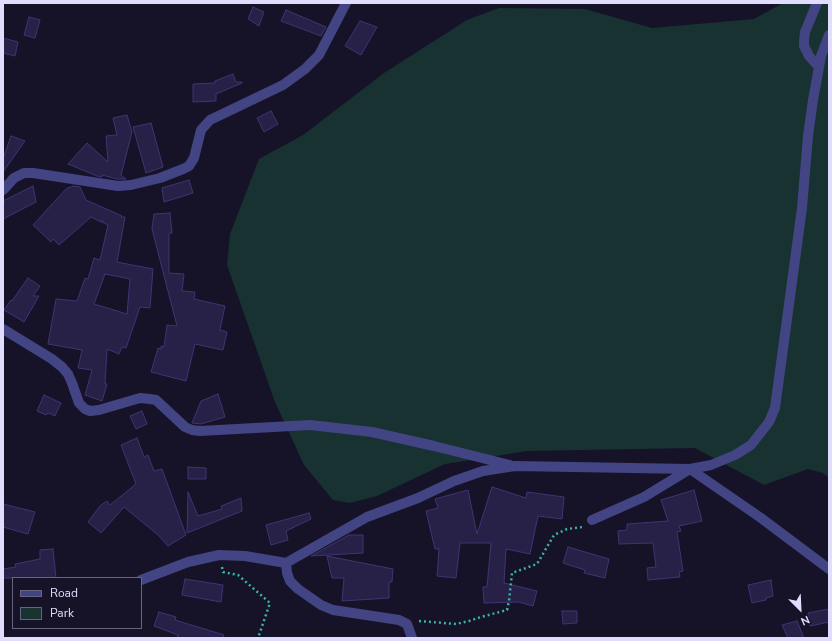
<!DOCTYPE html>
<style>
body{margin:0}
#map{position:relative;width:832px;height:641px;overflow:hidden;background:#161329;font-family:"Nunito Sans",sans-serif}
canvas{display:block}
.frame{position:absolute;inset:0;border:4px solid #e0defc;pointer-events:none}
.legend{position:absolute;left:12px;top:577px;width:130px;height:52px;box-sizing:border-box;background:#161329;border:1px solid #67647d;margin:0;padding:5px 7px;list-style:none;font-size:12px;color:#e0defc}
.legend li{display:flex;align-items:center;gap:8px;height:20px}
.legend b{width:20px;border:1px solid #67647d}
.north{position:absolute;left:780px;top:589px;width:40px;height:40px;-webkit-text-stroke:3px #161329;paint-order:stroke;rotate:156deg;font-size:11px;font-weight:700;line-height:16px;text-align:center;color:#e0defc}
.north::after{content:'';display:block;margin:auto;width:14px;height:18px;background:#e0defc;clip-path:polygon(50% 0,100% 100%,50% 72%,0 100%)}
</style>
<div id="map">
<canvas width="832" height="641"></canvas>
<div class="frame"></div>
<ul class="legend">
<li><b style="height:5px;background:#434483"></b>Road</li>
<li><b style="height:11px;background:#173230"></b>Park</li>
</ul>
<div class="north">N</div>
</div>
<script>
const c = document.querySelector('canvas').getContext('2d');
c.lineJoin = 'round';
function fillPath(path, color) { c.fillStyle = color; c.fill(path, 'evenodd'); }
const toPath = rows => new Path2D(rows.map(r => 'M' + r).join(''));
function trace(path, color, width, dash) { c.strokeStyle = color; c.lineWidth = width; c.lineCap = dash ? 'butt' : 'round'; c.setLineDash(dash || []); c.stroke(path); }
fillPath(toPath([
 [783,3,829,3,829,478,823,473,808,469,764,485,695,448,527,451,445,464,377,496,350,503,333,500,304,465,275,402,227,265,230,234,259,159,303,135,384,73,467,20,499,8,585,9,652,28,754,19]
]), '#173230');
const building = toPath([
 [253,7,264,12,259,26,248,19,253,7],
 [286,10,326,27,321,36,281,21,286,10],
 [29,17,40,20,35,38,24,35,29,17],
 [360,21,377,27,361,55,345,46,360,21],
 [3,38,18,42,15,56,3,53,3,38],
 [233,74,236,82,242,82,242,83,216,94,216,101,193,102,193,84,215,83,215,81,233,74],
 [271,111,278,124,264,132,257,118,271,111],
 [127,115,132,132,121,175,126,179,117,179,102,175,102,177,97,176,68,164,87,143,108,162,106,136,117,135,113,118,127,115],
 [151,123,163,167,146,173,133,127,151,123],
 [11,136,25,141,3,172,3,159,11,136],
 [189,180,193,193,164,202,162,188,189,180],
 [33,186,36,202,3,219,3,201,33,186],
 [73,186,80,187,86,200,122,216,121,217,125,217,117,262,153,269,150,308,140,307,126,348,122,347,119,354,107,349,105,384,107,384,102,401,85,395,92,370,78,368,82,350,48,344,56,299,77,301,85,278,88,279,94,258,100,260,108,225,102,222,103,220,101,222,91,217,59,245,53,239,51,242,33,225,66,189,73,186],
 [105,274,130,279,127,314,94,304,105,274],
 [170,213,172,233,169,233,169,273,184,274,182,291,195,292,194,299,225,306,220,330,227,332,223,350,195,344,186,381,151,372,158,348,161,349,161,346,164,347,167,325,177,326,152,229,154,214,170,213],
 [28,278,40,286,33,296,39,296,24,322,4,310,11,300,12,301,28,278],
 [218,394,225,417,201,424,192,423,201,401,218,394],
 [44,395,61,403,55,416,48,413,46,415,37,411,44,395],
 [142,411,147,424,136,429,130,416,142,411],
 [137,438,144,457,148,455,154,471,162,469,186,535,168,546,158,535,124,507,101,533,88,522,100,506,107,501,110,505,136,484,121,445,137,438],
 [188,467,206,468,206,479,188,479,188,467],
 [492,487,526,498,527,492,564,497,562,519,538,516,530,554,506,549,504,583,537,591,533,606,518,602,484,603,483,587,487,587,491,543,460,543,456,578,437,576,439,549,435,549,426,511,438,508,435,499,468,490,477,534,492,487],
 [694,490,702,521,679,526,681,531,677,532,683,571,679,572,680,577,648,580,647,568,656,567,653,543,619,544,618,531,627,530,627,524,668,521,661,500,694,490],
 [188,492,198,516,222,509,221,506,241,498,242,511,187,533,188,492],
 [3,504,35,512,28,534,3,527,3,504],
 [309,513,311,519,286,531,288,540,271,545,266,525,309,513],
 [349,535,363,535,363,553,311,556,349,535],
 [568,547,609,559,605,578,584,573,585,570,563,563,568,547],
 [53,549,56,578,3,578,3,569,16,567,15,564,40,559,40,550,53,549],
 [327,556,393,569,392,582,389,582,389,598,342,601,344,578,332,578,327,556],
 [185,579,223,585,221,602,182,595,185,579],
 [771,580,773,596,766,598,766,600,752,603,748,585,771,580],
 [829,609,829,622,810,626,808,613,829,609],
 [562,611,577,611,577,623,563,624,562,611],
 [159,612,176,617,175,620,224,635,223,638,177,638,178,635,154,626,159,612],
 [797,621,804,638,788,638,782,625,797,621]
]);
fillPath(building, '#272148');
trace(building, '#3e3572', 1);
trace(toPath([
 [222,567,223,572,238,575,270,603,258,638],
 [419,621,456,624,469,621,481,617,507,610,509,601,512,573,537,564,554,535,567,529,583,527]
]), '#3cb2a3', 2.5, [2, 3]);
trace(toPath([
 [817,3,805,32,804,41,804,46,809,56,819,67],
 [3,190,14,178,24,173,33,173,118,186,131,185,160,178,183,169,189,166,194,158,201,130,210,120,283,85,305,69,319,55,346,3],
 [3,329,52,359,62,367,68,374,72,383,79,403,85,409,90,411,99,410,140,398,150,399,156,400,185,427,192,430,200,431,310,425,372,432,434,446,510,465],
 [592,520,644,497,690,469,761,518,829,569],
 [286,563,287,573,290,581,298,589,321,605,333,610,399,620,407,624,412,638],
 [141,580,188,562,219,555,245,556,286,563,367,517,418,498,454,481,483,471,515,466,690,469,711,465,735,455,751,445,769,422,775,408,802,208,808,136,813,100,821,56,829,35]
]), '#434483', 10);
</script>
